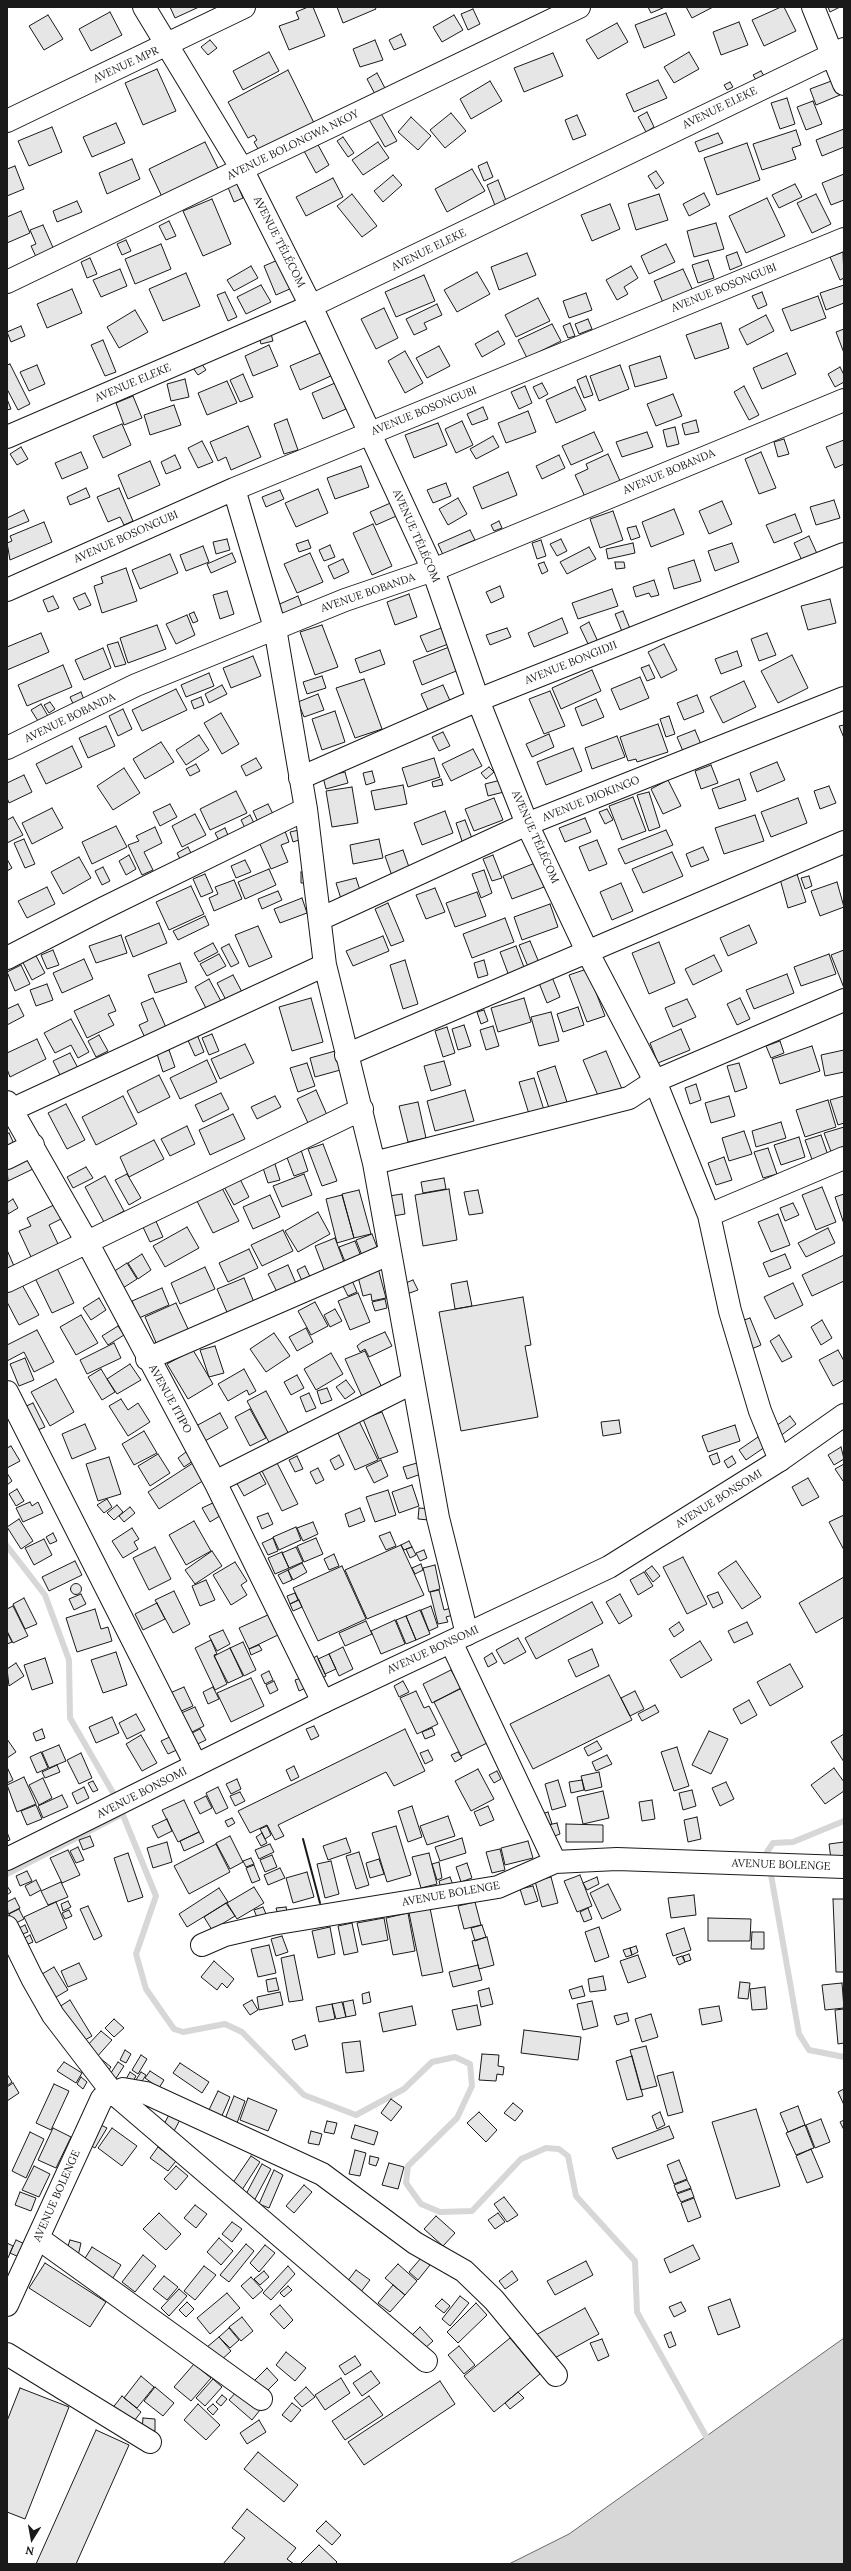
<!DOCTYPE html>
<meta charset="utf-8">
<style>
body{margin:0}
#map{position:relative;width:851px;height:2571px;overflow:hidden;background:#fff;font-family:Lora,serif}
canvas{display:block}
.frame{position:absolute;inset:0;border:8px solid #1a1a1a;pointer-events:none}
.north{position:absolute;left:12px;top:2519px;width:40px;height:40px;-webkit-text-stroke:3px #fff;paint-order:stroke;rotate:191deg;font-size:11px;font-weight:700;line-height:16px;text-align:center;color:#1a1a1a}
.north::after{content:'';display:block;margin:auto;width:14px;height:18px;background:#1a1a1a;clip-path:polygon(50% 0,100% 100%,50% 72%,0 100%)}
</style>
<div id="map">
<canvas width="851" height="2571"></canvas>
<div class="frame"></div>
<div class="north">N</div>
</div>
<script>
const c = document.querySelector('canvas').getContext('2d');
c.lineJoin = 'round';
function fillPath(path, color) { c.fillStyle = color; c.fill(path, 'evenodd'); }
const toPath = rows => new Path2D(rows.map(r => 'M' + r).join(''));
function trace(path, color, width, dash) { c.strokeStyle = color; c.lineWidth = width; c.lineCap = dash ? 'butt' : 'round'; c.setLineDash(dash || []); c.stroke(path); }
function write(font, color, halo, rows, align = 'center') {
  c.font = font + ' Lora,serif'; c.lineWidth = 3; c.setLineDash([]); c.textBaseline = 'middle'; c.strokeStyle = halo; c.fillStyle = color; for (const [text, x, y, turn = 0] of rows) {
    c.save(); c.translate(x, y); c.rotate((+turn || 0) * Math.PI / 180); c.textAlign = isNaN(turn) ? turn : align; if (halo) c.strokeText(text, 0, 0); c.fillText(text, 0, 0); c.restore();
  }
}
const water = toPath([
 [844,2338,844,2564,509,2564,569,2534,844,2338]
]);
fillPath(water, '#d7d7d7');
trace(water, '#6a6a6a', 1);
trace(toPath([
 [7,1546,45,1595,69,1660,70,1718,116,1798,156,1896,136,1954,146,1989,174,2029,183,2032,225,2024,242,2032,304,2095,356,2115,404,2089,432,2062,455,2057,470,2064,472,2086,457,2118,408,2166,406,2183,421,2204,440,2212,472,2211,521,2159,546,2148,559,2149,568,2156,576,2196,635,2261,637,2312,707,2438],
 [844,1821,793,1842,773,1843,767,1852,799,2034,809,2050,844,2057],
 [7,1874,122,1814]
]), '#d7d7d7', 6);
const building = toPath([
 [170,7,199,7,175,18,170,7],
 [308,7,313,7,325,36,289,50,279,26,299,19,296,12,308,7],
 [337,7,375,7,376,9,343,23,337,7],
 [648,7,665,7,651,13,648,7],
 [686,7,713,7,692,18,686,7],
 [781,7,784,7,796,31,764,46,752,20,781,7],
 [828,7,840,7,830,12,828,7],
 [473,9,480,24,468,30,461,14,473,9],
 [110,12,122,35,91,51,79,29,110,12],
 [666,13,675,35,644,48,635,25,666,13],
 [48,15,63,39,44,50,29,26,48,15],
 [454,15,463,30,442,42,433,27,454,15],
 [739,22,748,45,721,55,713,32,739,22],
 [617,23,628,42,598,59,586,40,617,23],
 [401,34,406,45,394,50,389,40,401,34],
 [210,40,217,48,208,55,201,47,210,40],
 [375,40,383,60,360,67,353,49,375,40],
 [269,52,279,71,243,90,233,71,269,52],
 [689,52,699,69,674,83,664,67,689,52],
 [553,53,563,76,524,92,514,68,553,53],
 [157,69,176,111,143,125,125,83,157,69],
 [288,70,315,125,261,154,254,142,257,140,254,135,248,138,228,102,288,70],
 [761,71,766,79,758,83,753,75,761,71],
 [377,73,386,90,376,96,367,79,377,73],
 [658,80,667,98,634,112,626,94,658,80],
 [834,80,840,95,816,105,810,89,834,80],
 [490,81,502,101,471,119,460,99,490,81],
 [730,82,733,87,727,90,724,85,730,82],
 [787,98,795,124,780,129,771,103,787,98],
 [813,101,822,124,806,130,797,107,813,101],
 [379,110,397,141,385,147,367,116,379,110],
 [647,112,654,127,646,132,638,117,647,112],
 [451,113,466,131,445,148,430,130,451,113],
 [577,115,586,135,573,140,565,120,577,115],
 [411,117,431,136,418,150,398,132,411,117],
 [116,123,125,143,92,157,83,137,116,123],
 [52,127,62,152,29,166,18,141,52,127],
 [844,129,844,147,822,156,816,140,844,129],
 [796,130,801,145,792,148,796,159,762,170,753,144,796,130],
 [718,133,723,143,699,152,695,142,718,133],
 [343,137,354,153,348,157,337,141,343,137],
 [205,142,220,172,163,199,149,169,205,142],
 [378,142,389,158,363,175,352,160,378,142],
 [317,143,329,165,316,173,304,151,317,143],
 [747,143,760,180,717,195,704,158,747,143],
 [132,159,140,179,107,194,99,173,132,159],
 [487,162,493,177,484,181,478,166,487,162],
 [15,166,24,189,7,196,7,169,15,166],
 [472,169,485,191,447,212,435,189,472,169],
 [656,171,664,183,656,189,648,176,656,171],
 [844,174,844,200,831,205,822,183,844,174],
 [393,175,402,185,383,202,374,191,393,175],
 [333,178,343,197,306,216,296,197,333,178],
 [498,180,507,203,496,208,487,185,498,180],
 [236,181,243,198,234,202,227,185,236,181],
 [795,184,802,197,779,208,772,195,795,184],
 [704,193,710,205,689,216,683,204,704,193],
 [352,194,377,226,362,237,337,206,352,194],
 [659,194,668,220,636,230,628,204,659,194],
 [816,194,831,224,812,233,797,203,816,194],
 [767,198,785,236,746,253,729,216,767,198],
 [212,199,231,244,203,256,183,211,212,199],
 [77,201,82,212,57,222,53,211,77,201],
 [610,204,620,229,592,241,581,215,610,204],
 [21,211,30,233,7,243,7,217,21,211],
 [169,221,176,236,166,240,159,226,169,221],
 [716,223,724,249,694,257,687,231,716,223],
 [43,225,55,252,37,259,31,246,36,244,30,230,43,225],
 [126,240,131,251,122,255,117,244,126,240],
 [161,244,171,269,135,284,125,259,161,244],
 [666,244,675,262,649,274,641,256,666,244],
 [737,252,742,265,730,270,726,256,737,252],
 [843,252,844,278,840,280,830,257,843,252],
 [527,253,536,275,499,290,491,267,527,253],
 [90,258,97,274,87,278,81,262,90,258],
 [280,259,292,288,276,295,264,266,280,259],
 [708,260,714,278,698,283,692,265,708,260],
 [251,266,258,278,234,291,227,280,251,266],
 [631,266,638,278,624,287,628,294,617,300,606,280,631,266],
 [120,269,127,286,101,297,93,280,120,269],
 [683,269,694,293,664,305,654,281,683,269],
 [477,272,490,294,457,312,444,290,477,272],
 [186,273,200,306,163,321,149,289,186,273],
 [424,275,435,301,396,317,385,292,424,275],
 [261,285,271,302,246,314,237,297,261,285],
 [844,285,844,303,826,310,820,293,844,285],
 [72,289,82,313,47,328,37,304,72,289],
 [225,292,237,317,228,321,217,295,225,292],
 [762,292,767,305,758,309,752,296,762,292],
 [586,293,592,310,569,318,563,301,586,293],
 [818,296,826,318,791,331,782,309,818,296],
 [538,298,550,321,516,337,505,315,538,298],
 [437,304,442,315,424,323,427,329,414,335,406,319,437,304],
 [384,308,398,338,376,349,361,319,384,308],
 [135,310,148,332,119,348,107,327,135,310],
 [766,315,774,331,747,345,739,329,766,315],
 [588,319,592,329,579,334,575,324,588,319],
 [570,323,575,336,568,338,563,326,570,323],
 [721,323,729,348,695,359,686,335,721,323],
 [552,324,561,341,527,358,518,340,552,324],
 [21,326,25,336,11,342,7,332,21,326],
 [844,329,844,353,836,332,844,329],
 [270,330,273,341,261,344,258,333,270,330],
 [498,331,505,344,482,357,475,344,498,331],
 [103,340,116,372,105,376,91,345,103,340],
 [269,345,278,366,253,376,245,356,269,345],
 [439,346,450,366,427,378,416,358,439,346],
 [405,351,423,383,405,393,388,361,405,351],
 [323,352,333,375,300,390,290,366,323,352],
 [787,353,796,374,762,389,753,368,787,353],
 [660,356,667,378,635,387,629,366,660,356],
 [201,363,206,370,198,375,193,368,201,363],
 [10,364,30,404,18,410,7,389,7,365,10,364],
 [37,365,45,384,29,391,20,372,37,365],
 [620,365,629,389,599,401,590,376,620,365],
 [840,367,844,375,844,382,835,387,828,374,840,367],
 [243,374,253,397,240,402,230,380,243,374],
 [586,376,593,395,584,398,577,380,586,376],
 [185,379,189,397,171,401,167,384,185,379],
 [227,381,237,403,207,415,198,393,227,381],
 [335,383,346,409,323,419,312,393,335,383],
 [542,383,548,394,539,399,533,387,542,383],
 [525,386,532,403,519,409,511,392,525,386],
 [744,386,759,415,749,420,734,392,744,386],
 [575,387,586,410,556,423,546,400,575,387],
 [673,394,682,416,656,426,647,404,673,394],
 [133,396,142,418,124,425,116,403,133,396],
 [7,399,11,409,7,410,7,399],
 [174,405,181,425,150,435,144,415,174,405],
 [483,407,488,419,472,425,467,414,483,407],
 [528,411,536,432,506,443,498,423,528,411],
 [287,419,298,450,284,454,274,424,287,419],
 [696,420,699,432,685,435,682,424,696,420],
 [462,421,473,445,456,453,445,429,462,421],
 [438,423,447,445,414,458,405,435,438,423],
 [122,424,131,445,103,458,93,436,122,424],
 [248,426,261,457,231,470,226,457,218,461,210,442,248,426],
 [675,427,679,444,667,447,663,430,675,427],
 [594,432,603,451,571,465,562,446,594,432],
 [647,432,653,447,622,457,616,442,647,432],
 [493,436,499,447,476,459,470,449,493,436],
 [784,439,789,454,778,457,774,442,784,439],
 [844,440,844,464,835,468,826,447,844,440],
 [202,441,213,462,198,468,188,448,202,441],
 [21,447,28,459,17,465,10,454,21,447],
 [81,452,88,468,62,479,55,463,81,452],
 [761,452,776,488,759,494,745,459,761,452],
 [608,454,621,483,586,499,575,475,588,469,586,464,608,454],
 [175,455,181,468,166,474,161,462,175,455],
 [559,455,565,468,542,479,536,466,559,455],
 [150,461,160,485,128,499,118,475,150,461],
 [361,466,369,487,335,499,327,478,361,466],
 [508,472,517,495,482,509,473,487,508,472],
 [446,483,451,496,433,503,427,490,446,483],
 [86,488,90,497,70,505,67,497,86,488],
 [119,488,133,521,124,525,120,517,108,522,97,497,119,488],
 [318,489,328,513,296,527,285,503,318,489],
 [280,490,284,499,266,507,262,497,280,490],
 [458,498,467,514,448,525,439,509,458,498],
 [834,500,840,518,816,525,810,507,834,500],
 [395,501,401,514,376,525,370,512,395,501],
 [722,501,732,524,709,534,699,511,722,501],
 [674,509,684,534,651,547,642,522,674,509],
 [24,510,29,521,7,530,7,518,24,510],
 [613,511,623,540,600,548,590,519,613,511],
 [795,514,802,532,774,543,766,525,795,514],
 [499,521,502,528,494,531,491,525,499,521],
 [44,522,52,542,10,560,7,543,12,541,10,536,44,522],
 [373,524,392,566,372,575,353,533,373,524],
 [636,526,640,537,631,540,627,528,636,526],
 [470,530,475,540,458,547,459,550,444,557,438,544,470,530],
 [809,536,819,558,804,565,794,543,809,536],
 [227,539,230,550,216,554,213,542,227,539],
 [561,539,567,551,557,556,550,544,561,539],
 [308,540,311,548,299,552,296,544,308,540],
 [541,540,546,556,537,559,532,543,541,540],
 [633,543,635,553,608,559,606,549,633,543],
 [732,543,739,562,715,571,708,551,732,543],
 [330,545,335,557,324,561,319,550,330,545],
 [203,546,209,562,186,571,180,555,203,546],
 [589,547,596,559,567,574,560,562,589,547],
 [232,553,236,562,211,573,207,564,232,553],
 [310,553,323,582,297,593,284,564,310,553],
 [170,554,178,573,140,589,132,570,170,554],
 [343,559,349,572,334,579,328,566,343,559],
 [694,560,701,581,674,589,668,568,694,560],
 [544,562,548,571,542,574,538,564,544,562],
 [615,562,624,562,625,568,616,569,615,562],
 [126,568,137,601,102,613,94,586,103,583,101,577,126,568],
 [654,580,659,595,651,597,649,593,636,597,633,587,654,580],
 [500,586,504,597,491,603,486,592,500,586],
 [612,589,618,606,578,619,572,603,612,589],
 [227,591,234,614,220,619,213,595,227,591],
 [85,593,91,605,79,610,73,598,85,593],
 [409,594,417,617,395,625,387,602,409,594],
 [53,596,59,608,48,612,43,600,53,596],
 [298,596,303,609,280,619,275,606,298,596],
 [830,599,836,623,808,630,801,606,830,599],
 [623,611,631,631,623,634,615,614,623,611],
 [194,612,198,621,193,623,189,614,194,612],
 [187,615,195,635,176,644,166,624,187,615],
 [562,618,568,633,534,647,528,633,562,618],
 [589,622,599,644,590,648,580,627,589,622],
 [157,625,166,649,128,663,120,638,157,625],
 [322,625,338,667,315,675,300,632,322,625],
 [444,627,451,643,427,652,420,636,444,627],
 [507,628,511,637,490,645,486,635,507,628],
 [41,633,49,652,7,670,7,647,41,633],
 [767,633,776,655,759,661,751,639,767,633],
 [118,642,126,664,115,667,107,645,118,642],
 [457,644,466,667,422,685,413,661,457,644],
 [664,644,677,670,661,678,648,652,664,644],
 [103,648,111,668,84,680,75,660,103,648],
 [380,650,385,664,360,673,355,659,380,650],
 [737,651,742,666,721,674,715,659,737,651],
 [792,655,808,688,778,703,761,671,792,655],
 [253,656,261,676,231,688,223,668,253,656],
 [63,665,72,687,27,706,18,685,63,665],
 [649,665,655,678,647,681,641,668,649,665],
 [592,670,601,691,561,709,552,688,592,670],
 [209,673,214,686,186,697,181,685,209,673],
 [322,676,326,688,307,694,303,682,322,676],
 [640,677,649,698,620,710,611,689,640,677],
 [364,679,382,729,355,738,336,688,364,679],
 [744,681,756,707,723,723,710,697,744,681],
 [222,685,227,694,209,703,205,694,222,685],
 [443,685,451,703,429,712,421,694,443,685],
 [176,689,187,710,142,731,132,710,176,689],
 [550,691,565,726,544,734,529,699,550,691],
 [81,692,85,702,74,706,70,697,81,692],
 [318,694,324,710,304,717,298,702,318,694],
 [697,695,704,712,684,720,677,703,697,695],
 [201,697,204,705,194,709,191,701,201,697],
 [596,699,604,717,582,726,575,708,596,699],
 [50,702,55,709,49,713,44,705,50,702],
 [41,704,48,716,38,721,31,710,41,704],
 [123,709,132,729,118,736,109,716,123,709],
 [335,711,345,742,322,750,312,719,335,711],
 [221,713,239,744,222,754,204,723,221,713],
 [669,716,675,734,666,737,660,719,669,716],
 [658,724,668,752,637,762,636,759,628,761,620,737,658,724],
 [844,725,844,738,839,726,844,725],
 [106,726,115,746,88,758,79,738,106,726],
 [695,730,703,749,685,756,677,737,695,730],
 [443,732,450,746,439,751,432,737,443,732],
 [549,734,554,747,532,757,526,744,549,734],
 [199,735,209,750,186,765,176,750,199,735],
 [617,736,625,757,592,769,585,748,617,736],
 [161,742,174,762,145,779,133,759,161,742],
 [72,746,82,767,46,784,36,764,72,746],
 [573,748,582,771,546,785,537,762,573,748],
 [473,749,482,766,451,781,442,764,473,749],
 [256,758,262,768,246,776,241,766,256,758],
 [434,758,440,777,408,787,402,768,434,758],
 [777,762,785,780,757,792,750,773,777,762],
 [196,764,200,771,190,776,186,769,196,764],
 [711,765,718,783,701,789,695,771,711,765],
 [489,767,494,772,486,779,481,773,489,767],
 [124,768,140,793,113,810,97,786,124,768],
 [372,771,375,782,366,785,363,773,372,771],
 [345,772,348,783,326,789,323,777,345,772],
 [24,775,32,792,9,803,7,798,7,783,24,775],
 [441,779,443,785,433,787,432,782,441,779],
 [505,779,508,791,488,796,485,784,505,779],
 [739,779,746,800,719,809,712,789,739,779],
 [668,780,681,806,663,814,651,789,668,780],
 [403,785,407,804,375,810,371,791,403,785],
 [829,786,836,803,820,809,814,791,829,786],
 [352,787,358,823,332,827,326,791,352,787],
 [236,791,247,813,210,830,200,809,236,791],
 [649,792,660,827,649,831,637,795,649,792],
 [633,797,646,831,622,840,609,806,633,797],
 [494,798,503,820,474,831,465,809,494,798],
 [798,798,807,823,771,837,761,812,798,798],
 [170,804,177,817,160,826,153,812,170,804],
 [268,804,273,814,258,822,253,811,268,804],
 [52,808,63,828,32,844,22,823,52,808],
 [607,809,613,820,605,824,599,812,607,809],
 [445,811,453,833,422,845,414,823,445,811],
 [195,814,206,835,182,847,172,826,195,814],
 [250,815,255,825,246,830,241,820,250,815],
 [755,815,764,841,724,854,715,828,755,815],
 [13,817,23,835,7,843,7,820,13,817],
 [585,818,591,832,565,842,559,828,585,818],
 [465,820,473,841,463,844,456,823,465,820],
 [116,826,127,847,92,864,82,842,116,826],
 [155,827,162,843,144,852,153,870,142,875,128,845,139,841,136,836,155,827],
 [225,828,230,840,221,844,215,833,225,828],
 [299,830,302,839,293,842,290,832,299,830],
 [666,830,673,845,625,864,618,849,666,830],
 [285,831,289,842,281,845,288,862,271,869,259,842,285,831],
 [24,839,35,864,25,868,14,843,24,839],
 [379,839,383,858,353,864,350,845,379,839],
 [597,840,607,864,589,871,579,847,597,840],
 [188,847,193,857,182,863,177,853,188,847],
 [703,847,709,860,691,867,686,854,703,847],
 [403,850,410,870,392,876,385,856,403,850],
 [672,852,683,876,643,893,632,869,672,852],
 [129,855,136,869,126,875,119,861,129,855],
 [493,855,502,878,492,881,483,859,493,855],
 [79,857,91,878,63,894,51,872,79,857],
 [7,859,12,868,7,871,7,859],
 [245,860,251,872,236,878,231,866,245,860],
 [535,863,544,887,512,899,503,876,535,863],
 [103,867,110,881,102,885,95,871,103,867],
 [269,869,276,885,245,899,238,882,269,869],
 [484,870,492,893,481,898,472,874,484,870],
 [301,872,310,873,309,883,301,883,301,872],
 [205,874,213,892,201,897,193,879,205,874],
 [797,874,806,902,788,908,780,879,797,874],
 [809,876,812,886,805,889,801,878,809,876],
 [356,878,362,896,342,902,336,883,356,878],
 [234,880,242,899,214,911,209,898,218,894,215,887,234,880],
 [837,882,844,907,820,916,811,891,837,882],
 [621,883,633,911,612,920,600,892,621,883],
 [191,886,204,914,169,930,156,902,191,886],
 [47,887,55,904,27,918,18,901,47,887],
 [435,888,445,912,426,919,416,895,435,888],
 [278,891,282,900,262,909,258,899,278,891],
 [477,892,486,916,455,927,446,903,477,892],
 [302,898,307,913,280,923,274,909,302,898],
 [388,903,404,941,391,946,375,909,388,903],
 [550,904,558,927,522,940,514,917,550,904],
 [205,916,209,925,178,940,173,931,205,916],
 [505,918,514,942,472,958,463,934,505,918],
 [159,923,167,943,133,957,125,937,159,923],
 [749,925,757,943,728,956,720,938,749,925],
 [258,926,272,957,249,967,235,935,258,926],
 [121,935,127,953,96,963,89,946,121,935],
 [383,936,389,951,353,966,346,951,383,936],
 [530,941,540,965,529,969,519,945,530,941],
 [659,942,675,983,649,994,632,953,659,942],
 [213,943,218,952,199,962,194,953,213,943],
 [229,944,239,963,231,967,221,948,229,944],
 [516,946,525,970,509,976,500,952,516,946],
 [33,950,45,973,32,980,20,957,33,950],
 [53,950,59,965,47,969,41,955,53,950],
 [844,950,844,988,831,955,844,950],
 [219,954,226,966,207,976,200,964,219,954],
 [829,954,836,974,801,986,794,967,829,954],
 [714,955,722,971,693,985,685,969,714,955],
 [84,959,93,979,62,993,53,973,84,959],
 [405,960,418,1004,403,1009,390,965,405,960],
 [484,960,488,975,478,978,474,963,484,960],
 [180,963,187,982,155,993,148,975,180,963],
 [21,965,30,984,15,991,7,972,21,965],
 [587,969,605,1016,587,1022,569,975,587,969],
 [787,974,794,993,754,1009,746,990,787,974],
 [233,975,242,992,226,1000,217,983,233,975],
 [552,977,560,997,547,1003,539,983,552,977],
 [209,979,223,1005,208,1012,195,987,209,979],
 [47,984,53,1000,36,1006,30,990,47,984],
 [109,995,116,1011,108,1014,114,1025,87,1038,74,1011,109,995],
 [153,998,168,1032,147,1042,139,1025,148,1021,141,1003,153,998],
 [311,998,323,1042,292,1051,279,1007,311,998],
 [524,998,531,1022,498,1032,491,1008,524,998],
 [740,998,750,1019,737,1025,727,1004,740,998],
 [687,999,696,1017,673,1027,665,1008,687,999],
 [18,1004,24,1016,7,1025,7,1009,18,1004],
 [578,1007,584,1025,563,1032,557,1014,578,1007],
 [484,1010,488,1021,481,1024,477,1012,484,1010],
 [551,1012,559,1041,539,1046,531,1017,551,1012],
 [71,1019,89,1052,78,1058,71,1045,55,1053,44,1033,71,1019],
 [464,1025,471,1046,458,1050,452,1029,464,1025],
 [493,1026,499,1046,486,1050,480,1030,493,1026],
 [447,1027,455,1053,443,1057,435,1031,447,1027],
 [681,1029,690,1050,658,1063,650,1043,681,1029],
 [196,1032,204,1052,195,1056,186,1036,196,1032],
 [212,1034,219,1051,209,1055,202,1038,212,1034],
 [99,1035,108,1051,96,1057,88,1041,99,1035],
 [37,1039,46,1059,10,1077,7,1069,7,1053,37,1039],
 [780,1041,784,1053,771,1058,766,1046,780,1041],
 [245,1044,254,1063,220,1079,211,1059,245,1044],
 [812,1046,820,1071,780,1084,772,1059,812,1046],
 [169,1050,175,1067,163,1072,157,1054,169,1050],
 [339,1050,344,1069,315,1077,310,1058,339,1050],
 [844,1050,844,1072,825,1076,821,1055,844,1050],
 [606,1051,622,1089,599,1098,583,1060,606,1051],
 [70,1053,79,1070,62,1079,53,1061,70,1053],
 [207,1060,217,1082,180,1099,170,1078,207,1060],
 [444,1061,451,1085,431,1091,424,1066,444,1061],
 [307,1063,315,1086,298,1092,290,1068,307,1063],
 [739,1063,747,1088,735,1092,727,1066,739,1063],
 [555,1066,567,1102,549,1108,537,1072,555,1066],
 [159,1075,170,1097,138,1113,127,1091,159,1075],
 [534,1078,544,1110,529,1114,519,1082,534,1078],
 [696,1084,701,1100,690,1104,685,1088,696,1084],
 [316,1090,327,1115,308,1123,297,1099,316,1090],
 [465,1090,474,1121,435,1131,427,1101,465,1090],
 [221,1093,229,1109,203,1122,195,1105,221,1093],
 [123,1096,137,1124,96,1145,82,1117,123,1096],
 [275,1096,281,1107,257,1119,251,1107,275,1096],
 [729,1096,735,1116,711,1123,705,1103,729,1096],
 [844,1096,844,1123,838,1125,830,1100,844,1096],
 [828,1100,836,1127,805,1137,796,1110,828,1100],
 [418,1102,426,1138,408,1142,399,1106,418,1102],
 [66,1104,85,1140,67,1149,48,1113,66,1104],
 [233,1114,245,1139,210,1155,199,1130,233,1114],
 [781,1122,786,1138,756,1147,752,1131,781,1122],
 [187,1126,195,1144,170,1156,161,1139,187,1126],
 [844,1127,844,1154,833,1157,824,1133,844,1127],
 [744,1131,752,1154,729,1161,722,1138,744,1131],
 [9,1133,15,1146,7,1149,7,1134,9,1133],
 [821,1135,830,1161,814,1165,805,1140,821,1135],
 [799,1137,805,1157,781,1165,774,1145,799,1137],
 [154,1140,164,1159,129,1177,120,1157,154,1140],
 [323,1144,337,1181,322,1186,308,1149,323,1144],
 [768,1148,777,1174,763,1178,754,1152,768,1148],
 [301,1150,308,1171,294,1176,286,1155,301,1150],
 [724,1157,732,1180,716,1185,708,1163,724,1157],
 [28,1159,33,1169,8,1181,7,1169,28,1159],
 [274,1161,280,1180,268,1183,262,1165,274,1161],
 [86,1167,93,1178,73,1188,67,1177,86,1167],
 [127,1174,141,1198,129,1205,115,1180,127,1174],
 [304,1174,312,1195,282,1207,273,1186,304,1174],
 [105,1176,124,1211,104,1222,85,1187,105,1176],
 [239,1177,249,1197,234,1205,223,1185,239,1177],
 [444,1178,446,1189,423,1193,421,1182,444,1178],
 [221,1186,239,1221,213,1233,196,1199,221,1186],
 [822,1187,836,1222,816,1230,802,1195,822,1187],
 [449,1189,457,1240,423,1246,415,1195,449,1189],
 [359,1190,371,1234,354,1238,342,1194,359,1190],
 [478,1190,483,1213,469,1215,464,1192,478,1190],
 [402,1194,405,1214,393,1216,389,1196,402,1194],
 [844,1194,844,1224,835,1197,844,1194],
 [270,1195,280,1217,253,1229,243,1207,270,1195],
 [342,1195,354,1238,337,1243,326,1199,342,1195],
 [13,1199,18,1208,8,1214,7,1203,13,1199],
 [58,1203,65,1217,49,1225,59,1246,32,1259,19,1231,31,1226,27,1218,58,1203],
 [793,1203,799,1215,785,1221,780,1208,793,1203],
 [318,1212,330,1234,298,1252,285,1231,318,1212],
 [778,1214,790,1245,771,1252,758,1222,778,1214],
 [155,1219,163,1237,150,1242,142,1225,155,1219],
 [187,1227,199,1248,165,1267,153,1246,187,1227],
 [828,1228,835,1243,806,1257,798,1243,828,1228],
 [283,1230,293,1251,262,1266,251,1245,283,1230],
 [372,1234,379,1252,363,1258,356,1240,372,1234],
 [335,1238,345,1265,325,1272,315,1246,335,1238],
 [355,1241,362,1259,346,1264,339,1247,355,1241],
 [249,1249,258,1268,228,1282,219,1263,249,1249],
 [7,1250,14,1266,7,1269,7,1250],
 [142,1254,151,1270,138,1279,128,1263,142,1254],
 [785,1254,791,1268,769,1277,763,1263,785,1254],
 [844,1255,844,1281,812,1296,802,1275,844,1255],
 [127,1263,137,1279,123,1288,113,1272,127,1263],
 [288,1265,298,1288,279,1296,268,1274,288,1265],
 [305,1266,312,1281,304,1285,297,1270,305,1266],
 [205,1267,215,1289,180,1304,171,1283,205,1267],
 [57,1268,74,1303,52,1313,35,1278,57,1268],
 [378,1268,386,1298,372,1301,371,1294,363,1296,357,1273,378,1268],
 [244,1278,256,1307,229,1317,217,1289,244,1278],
 [351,1278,357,1292,348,1296,341,1282,351,1278],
 [413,1280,418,1290,407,1294,403,1284,413,1280],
 [467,1281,472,1306,455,1309,451,1284,467,1281],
 [21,1283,39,1315,19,1325,7,1302,7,1290,21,1283],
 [793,1283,803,1305,775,1319,764,1297,793,1283],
 [162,1288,169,1305,139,1318,132,1301,162,1288],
 [358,1293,370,1322,350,1330,338,1301,358,1293],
 [523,1297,531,1345,525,1346,538,1417,461,1431,439,1312,523,1297],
 [99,1298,106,1310,91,1320,83,1308,99,1298],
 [385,1299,387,1308,375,1311,372,1302,385,1299],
 [315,1302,328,1326,311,1335,298,1311,315,1302],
 [176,1303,189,1331,157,1345,145,1317,176,1303],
 [335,1309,342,1321,330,1327,324,1315,335,1309],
 [81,1315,98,1343,76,1355,60,1327,81,1315],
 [750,1318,761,1345,749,1350,738,1322,750,1318],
 [822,1320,832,1338,821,1345,811,1327,822,1320],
 [118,1326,124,1335,108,1345,102,1336,118,1326],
 [306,1328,313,1342,297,1351,289,1337,306,1328],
 [37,1330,54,1362,34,1372,24,1352,7,1361,7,1345,37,1330],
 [385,1332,392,1346,369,1357,365,1349,360,1352,357,1346,362,1342,385,1332],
 [274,1333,290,1356,266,1372,250,1349,274,1333],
 [779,1335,792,1357,782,1362,770,1341,779,1335],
 [114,1343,121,1358,87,1374,80,1360,114,1343],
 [215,1346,224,1373,209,1377,200,1350,215,1346],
 [193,1350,213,1384,188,1399,167,1364,193,1350],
 [838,1350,844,1361,844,1380,833,1386,819,1360,838,1350],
 [365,1351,384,1392,364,1401,345,1359,365,1351],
 [331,1353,343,1374,316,1390,304,1369,331,1353],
 [25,1358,34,1380,19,1386,10,1364,25,1358],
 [130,1364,141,1380,117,1394,107,1379,130,1364],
 [101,1369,115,1392,102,1400,88,1377,101,1369],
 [244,1369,256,1391,249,1395,247,1390,228,1401,218,1384,244,1369],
 [297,1375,304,1388,291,1395,284,1382,297,1375],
 [56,1379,74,1412,50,1426,31,1392,56,1379],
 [346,1380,355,1392,345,1399,336,1387,346,1380],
 [327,1388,332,1400,321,1404,317,1391,327,1388],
 [266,1391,292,1440,273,1450,247,1401,266,1391],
 [309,1393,316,1408,306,1412,300,1397,309,1393],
 [121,1399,128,1410,138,1403,150,1422,128,1436,109,1406,121,1399],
 [33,1403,45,1427,33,1432,22,1408,33,1403],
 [250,1409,266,1438,250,1446,235,1417,250,1409],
 [382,1412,398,1452,379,1459,363,1419,382,1412],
 [220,1413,228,1428,205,1441,196,1426,220,1413],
 [790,1416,796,1424,779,1437,773,1428,790,1416],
 [619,1420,621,1433,603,1436,601,1422,619,1420],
 [359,1421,378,1460,355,1470,337,1431,359,1421],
 [85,1424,96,1449,72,1459,62,1434,85,1424],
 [735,1425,740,1441,708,1452,702,1436,735,1425],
 [144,1431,157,1453,134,1465,122,1444,144,1431],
 [758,1437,765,1447,746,1460,739,1450,758,1437],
 [11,1446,20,1461,7,1468,7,1448,11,1446],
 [841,1447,844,1459,834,1465,828,1455,841,1447],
 [186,1452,193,1461,184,1467,178,1458,186,1452],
 [717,1453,720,1462,713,1465,709,1456,717,1453],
 [158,1454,170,1473,150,1486,138,1466,158,1454],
 [339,1455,344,1465,335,1470,330,1460,339,1455],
 [297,1456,303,1469,295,1472,289,1460,297,1456],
 [732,1456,736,1463,728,1468,724,1461,732,1456],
 [109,1457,121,1494,98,1501,86,1464,109,1457],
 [275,1459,298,1504,282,1511,260,1467,275,1459],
 [381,1460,388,1476,374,1483,366,1467,381,1460],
 [193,1463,204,1480,159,1509,148,1492,193,1463],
 [417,1463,421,1474,407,1479,403,1467,417,1463],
 [844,1464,844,1480,843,1481,835,1469,844,1464],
 [257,1468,266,1484,244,1496,235,1480,257,1468],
 [318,1468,324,1480,316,1484,310,1472,318,1468],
 [7,1473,12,1481,7,1485,7,1473],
 [808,1478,819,1497,802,1506,792,1487,808,1478],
 [412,1485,419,1506,399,1513,392,1492,412,1485],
 [17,1489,24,1501,16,1506,9,1494,17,1489],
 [388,1490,396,1515,375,1522,366,1497,388,1490],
 [107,1499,112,1507,104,1513,97,1505,107,1499],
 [217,1501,223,1514,210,1522,202,1508,217,1501],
 [30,1502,32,1506,38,1502,43,1513,23,1522,16,1508,30,1502],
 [117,1505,123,1512,114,1520,107,1513,117,1505],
 [130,1507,135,1513,124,1522,119,1516,130,1507],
 [360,1508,365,1521,349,1527,345,1514,360,1508],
 [419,1508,431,1509,429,1520,418,1519,419,1508],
 [268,1513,273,1524,262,1529,257,1517,268,1513],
 [844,1515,844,1550,829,1522,844,1515],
 [19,1519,33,1541,21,1549,7,1527,19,1519],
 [194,1521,211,1551,186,1565,169,1535,194,1521],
 [313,1522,318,1534,303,1541,297,1528,313,1522],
 [296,1527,301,1540,279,1550,273,1537,296,1527],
 [132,1528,139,1539,134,1542,138,1549,123,1558,112,1541,132,1528],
 [390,1532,396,1546,386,1550,379,1536,390,1532],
 [53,1533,57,1541,50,1544,46,1537,53,1533],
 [273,1538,278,1551,268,1555,262,1543,273,1538],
 [316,1538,323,1554,304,1562,297,1546,316,1538],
 [44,1539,52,1555,34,1565,25,1548,44,1539],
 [409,1541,412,1547,404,1550,401,1545,409,1541],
 [401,1545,424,1595,367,1619,345,1570,401,1545],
 [155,1547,171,1579,149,1590,133,1558,155,1547],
 [296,1547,303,1562,289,1568,282,1553,296,1547],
 [412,1547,416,1555,410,1558,406,1549,412,1547],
 [424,1550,427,1558,420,1561,416,1553,424,1550],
 [212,1551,222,1566,195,1584,185,1570,212,1551],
 [282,1552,289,1568,275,1574,268,1558,282,1552],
 [334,1554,339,1566,329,1570,324,1559,334,1554],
 [683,1557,707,1604,687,1614,663,1567,683,1557],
 [75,1561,82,1575,49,1591,42,1577,75,1561],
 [736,1561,761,1597,742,1609,718,1573,736,1561],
 [235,1562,247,1581,241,1585,247,1595,231,1605,213,1575,235,1562],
 [302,1563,307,1572,293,1580,288,1570,302,1563],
 [421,1564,423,1570,415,1574,412,1568,421,1564],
 [435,1565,440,1589,429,1592,423,1568,435,1565],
 [342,1566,366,1619,318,1641,293,1588,342,1566],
 [652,1566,660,1576,653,1582,645,1571,652,1566],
 [288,1570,292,1580,283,1584,278,1575,288,1570],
 [644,1572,653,1586,638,1595,630,1580,644,1572],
 [844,1577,844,1617,816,1633,799,1603,844,1577],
 [206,1580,215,1600,200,1606,192,1586,206,1580],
 '70.5 1589a5.5 5.5 0 1 1 11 0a5.5 5.5 0 1 1-11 0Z',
 [439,1590,444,1610,451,1608,453,1615,446,1617,448,1622,438,1624,430,1592,439,1590],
 [174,1591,190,1624,173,1633,155,1600,174,1591],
 [718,1592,723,1603,713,1608,707,1596,718,1592],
 [295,1593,298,1600,290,1604,287,1596,295,1593],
 [81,1594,86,1604,74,1610,69,1599,81,1594],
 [620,1594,632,1616,619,1624,606,1602,620,1594],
 [24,1598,37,1624,25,1629,13,1604,24,1598],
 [299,1600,302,1607,293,1611,290,1604,299,1600],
 [592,1602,603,1623,536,1659,525,1638,592,1602],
 [157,1603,165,1619,143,1630,135,1614,157,1603],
 [13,1606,28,1636,13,1643,7,1631,7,1609,13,1606],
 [431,1606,438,1627,429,1631,421,1610,431,1606],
 [95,1609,101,1629,108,1627,112,1641,77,1652,66,1618,95,1609],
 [420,1610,430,1634,416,1640,406,1616,420,1610],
 [270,1614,280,1634,249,1649,239,1628,270,1614],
 [406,1616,416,1640,406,1644,396,1620,406,1616],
 [395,1620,405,1644,381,1654,371,1631,395,1620],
 [366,1621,372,1634,345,1646,339,1633,366,1621],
 [679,1622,684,1630,674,1637,669,1629,679,1622],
 [747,1622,753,1634,734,1643,728,1631,747,1622],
 [223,1630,230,1644,217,1651,209,1636,223,1630],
 [7,1632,12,1642,7,1644,7,1632],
 [518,1638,526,1652,504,1664,496,1650,518,1638],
 [211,1640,217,1654,214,1655,227,1684,215,1690,195,1648,211,1640],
 [700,1641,712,1660,681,1678,670,1660,700,1641],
 [243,1642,256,1670,244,1676,230,1648,243,1642],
 [259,1645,262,1650,251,1655,249,1649,259,1645],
 [343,1647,353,1669,339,1676,329,1654,343,1647],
 [230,1648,243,1676,228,1683,214,1656,230,1648],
 [592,1649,599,1666,576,1677,568,1660,592,1649],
 [116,1652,127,1685,103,1693,91,1660,116,1652],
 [492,1653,497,1662,488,1667,484,1658,492,1653],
 [329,1654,336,1669,325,1674,318,1659,329,1654],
 [317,1656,326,1676,316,1681,307,1661,317,1656],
 [45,1658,53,1683,32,1690,24,1665,45,1658],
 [16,1663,24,1676,9,1686,7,1669,16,1663],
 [790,1664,803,1687,770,1706,757,1682,790,1664],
 [451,1670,461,1688,432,1703,423,1684,451,1670],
 [269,1671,273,1680,265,1684,261,1675,269,1671],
 [609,1675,632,1720,533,1769,510,1724,609,1675],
 [304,1677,308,1687,299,1691,295,1680,304,1677],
 [251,1678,264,1706,231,1722,217,1693,251,1678],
 [274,1681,278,1690,270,1694,266,1685,274,1681],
 [403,1681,409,1692,399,1697,394,1686,403,1681],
 [184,1687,193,1706,179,1712,170,1693,184,1687],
 [213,1687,219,1699,208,1704,203,1692,213,1687],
 [462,1688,489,1742,461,1756,434,1702,462,1688],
 [416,1691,424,1708,429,1706,438,1724,417,1734,400,1698,416,1691],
 [635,1691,644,1709,630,1716,621,1698,635,1691],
 [749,1700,757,1715,741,1724,733,1709,749,1700],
 [655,1705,659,1712,642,1721,638,1714,655,1705],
 [195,1707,204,1726,188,1734,179,1714,195,1707],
 [136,1714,145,1730,127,1739,119,1723,136,1714],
 [112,1717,119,1733,96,1743,89,1727,112,1717],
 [314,1726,319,1736,311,1740,306,1729,314,1726],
 [432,1728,435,1735,425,1739,422,1732,432,1728],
 [42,1729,45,1738,36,1741,33,1733,42,1729],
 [200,1729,206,1740,189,1748,184,1737,200,1729],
 [405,1729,425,1771,394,1786,386,1772,278,1825,284,1836,275,1840,267,1825,250,1833,238,1811,405,1729],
 [709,1731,728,1739,711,1774,692,1765,709,1731],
 [844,1734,844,1762,831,1742,844,1734],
 [141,1735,157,1763,142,1771,126,1744,141,1735],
 [174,1735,181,1748,168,1754,161,1741,174,1735],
 [7,1739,16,1752,7,1758,7,1739],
 [597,1741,602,1749,588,1756,584,1748,597,1741],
 [59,1745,66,1761,49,1768,42,1752,59,1745],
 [677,1747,689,1786,674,1791,661,1752,677,1747],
 [428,1750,433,1760,425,1764,420,1753,428,1750],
 [41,1752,48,1768,37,1773,30,1757,41,1752],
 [458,1752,462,1758,455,1762,451,1755,458,1752],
 [81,1753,92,1778,79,1784,67,1760,81,1753],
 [607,1755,612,1764,596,1771,592,1762,607,1755],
 [57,1765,60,1772,45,1778,42,1772,57,1765],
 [294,1766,299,1777,291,1781,286,1770,294,1766],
 [7,1767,13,1780,7,1783,7,1767],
 [834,1768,844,1782,844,1791,825,1804,811,1785,834,1768],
 [478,1769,494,1799,471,1811,455,1781,478,1769],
 [497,1771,501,1779,494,1783,489,1775,497,1771],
 [599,1772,602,1787,585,1791,581,1776,599,1772],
 [24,1777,36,1804,17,1812,7,1785,24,1777],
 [43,1778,52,1798,39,1805,29,1785,43,1778],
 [237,1779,241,1789,231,1794,226,1784,237,1779],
 [558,1780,566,1806,552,1810,545,1784,558,1780],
 [582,1780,584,1790,571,1793,569,1782,582,1780],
 [93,1781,98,1790,93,1792,88,1783,93,1781],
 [726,1782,734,1799,720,1806,712,1788,726,1782],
 [84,1787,89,1798,77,1804,72,1793,84,1787],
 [218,1787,228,1808,216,1814,206,1793,218,1787],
 [692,1790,696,1806,683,1810,679,1793,692,1790],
 [603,1791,609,1818,583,1824,577,1797,603,1791],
 [240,1792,245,1801,235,1806,230,1796,240,1792],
 [62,1795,68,1807,43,1818,38,1806,62,1795],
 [206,1796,212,1808,200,1814,194,1802,206,1796],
 [184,1800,199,1832,178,1842,162,1810,184,1800],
 [652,1800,655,1819,642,1821,639,1802,652,1800],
 [36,1805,42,1819,27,1825,21,1811,36,1805],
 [412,1806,422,1837,408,1842,398,1811,412,1806],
 [488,1806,494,1820,480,1826,474,1812,488,1806],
 [548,1812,552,1824,543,1826,539,1815,548,1812],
 [448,1816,455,1836,427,1845,420,1826,448,1816],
 [697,1817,701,1839,688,1842,684,1820,697,1817],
 [232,1818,235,1823,228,1827,225,1821,232,1818],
 [167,1819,172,1831,158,1838,152,1826,167,1819],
 [557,1823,560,1834,552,1837,548,1825,557,1823],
 [566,1824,603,1825,603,1842,566,1842,566,1824],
 [267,1826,271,1835,265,1839,260,1829,267,1826],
 [396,1826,411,1875,387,1882,372,1833,396,1826],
 [7,1832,10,1840,7,1841,7,1832],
 [199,1832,204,1842,184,1851,180,1841,199,1832],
 [262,1833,267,1843,261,1846,256,1837,262,1833],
 [90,1836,94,1846,83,1850,79,1840,90,1836],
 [230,1836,243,1862,230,1869,216,1843,230,1836],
 [346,1838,351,1852,328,1860,323,1846,346,1838],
 [462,1838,466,1853,440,1861,435,1847,462,1838],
 [528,1841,533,1858,505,1865,501,1848,528,1841],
 [167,1842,172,1862,153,1868,147,1848,167,1842],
 [844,1842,844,1857,831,1859,829,1844,844,1842],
 [216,1844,230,1872,189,1894,174,1866,216,1844],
 [270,1844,274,1852,259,1859,255,1850,270,1844],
 [78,1847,84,1860,76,1863,70,1851,78,1847],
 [500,1849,505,1870,492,1873,486,1852,500,1849],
 [68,1850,80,1875,62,1883,50,1858,68,1850],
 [359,1852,369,1885,356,1889,346,1856,359,1852],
 [128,1853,143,1897,128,1902,114,1858,128,1853],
 [429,1853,437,1884,421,1888,412,1857,429,1853],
 [272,1855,277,1867,265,1872,260,1860,272,1855],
 [251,1858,254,1864,246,1867,243,1861,251,1858],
 [379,1859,384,1874,370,1878,366,1863,379,1859],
 [331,1861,339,1894,325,1898,317,1864,331,1861],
 [439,1862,442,1878,437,1880,432,1864,439,1862],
 [467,1863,472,1878,461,1882,456,1867,467,1863],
 [254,1865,260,1880,252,1883,246,1868,254,1865],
 [280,1868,285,1878,268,1885,264,1875,280,1868],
 [27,1871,32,1881,20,1886,16,1876,27,1871],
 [307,1872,314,1897,293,1903,286,1878,307,1872],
 [580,1875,592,1906,577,1912,564,1881,580,1875],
 [450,1877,453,1885,441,1889,439,1881,450,1877],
 [551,1877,558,1903,542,1907,535,1881,551,1877],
 [597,1877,599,1884,587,1890,583,1883,597,1877],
 [36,1880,41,1890,30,1896,25,1886,36,1880],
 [61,1882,68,1897,48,1905,41,1891,61,1882],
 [608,1884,621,1910,602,1919,590,1893,608,1884],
 [7,1886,11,1892,7,1895,7,1886],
 [533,1886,538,1901,525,1905,520,1889,533,1886],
 [254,1887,264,1903,237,1919,227,1903,254,1887],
 [219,1888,228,1902,187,1927,179,1914,219,1888],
 [694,1895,696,1915,671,1918,668,1898,694,1895],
 [15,1898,20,1908,8,1914,7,1902,15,1898],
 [833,1899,844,1899,844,1972,836,1972,833,1899],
 [68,1901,71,1907,63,1911,61,1904,68,1901],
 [56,1902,67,1928,36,1943,24,1917,56,1902],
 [475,1902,481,1925,464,1929,458,1906,475,1902],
 [226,1903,235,1916,212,1930,204,1917,226,1903],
 [88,1906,102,1936,94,1940,80,1909,88,1906],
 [263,1907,269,1921,260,1925,254,1910,263,1907],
 [286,1907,288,1916,279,1918,276,1908,286,1907],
 [430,1908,443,1972,422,1976,409,1913,430,1908],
 [588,1908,592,1919,584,1922,580,1912,588,1908],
 [19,1909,24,1919,14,1924,9,1914,19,1909],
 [69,1910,72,1916,65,1919,62,1913,69,1910],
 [408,1913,415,1951,393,1955,386,1918,408,1913],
 [384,1918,388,1940,362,1945,357,1923,384,1918],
 [708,1918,751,1919,750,1941,708,1941,708,1918],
 [352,1923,358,1952,344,1955,338,1926,352,1923],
 [25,1925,28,1932,20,1935,17,1929,25,1925],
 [482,1925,486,1937,475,1941,471,1928,482,1925],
 [330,1927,335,1954,318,1958,312,1931,330,1927],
 [599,1927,609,1957,595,1962,585,1932,599,1927],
 [684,1928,691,1950,673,1956,666,1934,684,1928],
 [752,1932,764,1932,764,1949,751,1949,752,1932],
 [30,1935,33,1942,26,1945,23,1939,30,1935],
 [282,1936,288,1952,276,1956,271,1939,282,1936],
 [487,1937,494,1965,479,1969,472,1941,487,1937],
 [269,1945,276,1973,258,1977,251,1949,269,1945],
 [636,1946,638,1952,632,1955,630,1948,636,1946],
 [630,1948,632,1955,626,1957,623,1950,630,1948],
 [689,1954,691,1960,685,1962,683,1956,689,1954],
 [294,1955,303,2000,289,2002,281,1958,294,1955],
 [638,1955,646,1977,628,1983,620,1961,638,1955],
 [682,1956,685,1962,679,1965,676,1958,682,1956],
 [214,1961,234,1979,227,1988,222,1983,217,1990,201,1977,214,1961],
 [79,1963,87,1979,68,1987,61,1971,79,1963],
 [478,1965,482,1980,453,1987,449,1972,478,1965],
 [54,1967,68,1990,51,2000,37,1977,54,1967],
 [603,1976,606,1990,590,1992,588,1979,603,1976],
 [276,1978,279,1990,268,1992,266,1980,276,1978],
 [740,1982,750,1983,748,1999,738,1998,740,1982],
 [842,1983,844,2008,825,2010,822,1985,842,1983],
 [582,1986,585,1996,572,1999,569,1990,582,1986],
 [765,1987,767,2009,752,2010,750,1989,765,1987],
 [489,1988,493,2004,481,2007,478,1991,489,1988],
 [280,1992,283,2005,259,2010,257,1997,280,1992],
 [369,1992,371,2002,363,2004,362,1994,369,1992],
 [70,2000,92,2036,80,2043,59,2007,70,2000],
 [252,2000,258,2010,250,2015,243,2005,252,2000],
 [353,2000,356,2015,346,2017,343,2002,353,2000],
 [592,2001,598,2026,583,2030,577,2004,592,2001],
 [342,2002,346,2017,336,2019,332,2004,342,2002],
 [332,2004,335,2019,319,2022,316,2007,332,2004],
 [477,2005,481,2025,457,2030,452,2010,477,2005],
 [412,2006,416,2025,383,2032,379,2013,412,2006],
 [719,2006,722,2021,702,2025,699,2009,719,2006],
 [844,2009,844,2043,838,2044,835,2010,844,2009],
 [627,2013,629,2021,617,2025,614,2016,627,2013],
 [651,2014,658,2037,642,2042,635,2019,651,2014],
 [114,2019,124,2028,114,2037,105,2028,114,2019],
 [524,2030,581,2037,578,2060,521,2053,524,2030],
 [101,2031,112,2040,95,2059,84,2049,101,2031],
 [305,2035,308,2046,295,2050,292,2040,305,2035],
 [360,2041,364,2071,346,2073,342,2043,360,2041],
 [646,2046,657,2086,641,2090,630,2050,646,2046],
 [125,2050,131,2054,126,2063,120,2060,125,2050],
 [482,2054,499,2055,498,2066,504,2067,503,2075,497,2074,496,2081,479,2080,482,2054],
 [141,2055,147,2059,138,2074,132,2070,141,2055],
 [632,2056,643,2096,627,2100,616,2061,632,2056],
 [100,2058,111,2067,105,2075,100,2058],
 [64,2062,82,2073,76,2083,57,2071,64,2062],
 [118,2062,124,2066,113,2083,107,2079,118,2062],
 [180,2063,209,2082,202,2093,173,2073,180,2063],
 [150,2071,164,2080,159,2088,145,2078,150,2071],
 [130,2072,136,2076,131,2085,125,2081,130,2072],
 [141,2072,146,2075,137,2089,132,2086,141,2072],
 [673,2072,683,2112,668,2116,657,2076,673,2072],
 [7,2074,12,2082,7,2086,7,2074],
 [81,2077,87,2082,83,2089,77,2084,81,2077],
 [13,2083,19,2093,7,2101,7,2087,13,2083],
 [54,2084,69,2091,51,2130,36,2123,54,2084],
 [844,2089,844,2105,838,2092,844,2089],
 [218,2091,230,2097,221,2118,208,2112,218,2091],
 [234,2096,245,2101,237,2123,225,2119,234,2096],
 [248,2098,277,2110,268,2131,240,2120,248,2098],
 [391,2099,402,2107,391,2121,381,2113,391,2099],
 [513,2103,523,2111,515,2121,504,2113,513,2103],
 [798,2106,805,2125,788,2132,780,2113,798,2106],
 [756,2109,780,2186,736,2199,712,2122,756,2109],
 [479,2112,497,2130,486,2142,467,2123,479,2112],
 [660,2112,665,2125,657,2129,652,2116,660,2112],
 [170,2113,181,2118,174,2131,163,2126,170,2113],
 [821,2119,830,2142,815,2148,806,2125,821,2119],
 [844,2120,844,2130,840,2122,844,2120],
 [327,2121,337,2123,334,2134,324,2132,327,2121],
 [97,2123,107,2128,95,2148,86,2143,97,2123],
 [355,2125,378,2132,374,2145,351,2138,355,2125],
 [805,2125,814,2148,796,2155,786,2133,805,2125],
 [669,2126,674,2138,617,2159,612,2148,669,2126],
 [53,2128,71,2137,56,2168,38,2160,53,2128],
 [112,2128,137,2146,122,2166,98,2148,112,2128],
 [311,2131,322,2134,319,2145,308,2143,311,2131],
 [30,2132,44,2139,26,2178,12,2171,30,2132],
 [158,2147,176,2161,168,2171,150,2158,158,2147],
 [811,2149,823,2177,807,2183,796,2156,811,2149],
 [355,2150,366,2153,360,2176,349,2174,355,2150],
 [251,2156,260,2162,240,2193,230,2187,251,2156],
 [370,2156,379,2158,376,2166,369,2164,370,2156],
 [679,2160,687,2179,674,2184,667,2165,679,2160],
 [389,2163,404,2167,398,2189,382,2185,389,2163],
 [262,2164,271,2169,254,2201,245,2196,262,2164],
 [34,2166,50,2174,39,2197,22,2190,34,2166],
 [176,2166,188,2176,176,2190,164,2179,176,2166],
 [274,2170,283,2175,269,2208,259,2204,274,2170],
 [687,2180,691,2188,677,2193,674,2185,687,2180],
 [304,2185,312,2192,294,2213,286,2206,304,2185],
 [691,2189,694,2197,681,2202,677,2194,691,2189],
 [20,2192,36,2198,31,2211,15,2205,20,2192],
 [504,2197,518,2215,507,2222,494,2204,504,2197],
 [694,2198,701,2217,688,2222,681,2203,694,2198],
 [195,2205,207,2214,196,2228,184,2218,195,2205],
 [159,2213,181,2234,166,2250,143,2229,159,2213],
 [498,2213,505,2222,495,2229,488,2220,498,2213],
 [436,2216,455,2233,443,2246,424,2229,436,2216],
 [232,2222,242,2229,232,2242,222,2234,232,2222],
 [219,2238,233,2251,221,2265,207,2252,219,2238],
 [16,2240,25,2244,19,2257,10,2253,16,2240],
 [70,2240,81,2243,78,2256,66,2252,70,2240],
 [7,2243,13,2246,8,2258,7,2258,7,2243],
 [246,2244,254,2251,229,2282,220,2275,246,2244],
 [265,2245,275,2253,259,2272,250,2263,265,2245],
 [693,2245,700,2259,670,2273,664,2259,693,2245],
 [92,2247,121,2265,111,2281,82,2263,92,2247],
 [143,2255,156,2266,135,2292,122,2282,143,2255],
 [421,2258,430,2265,418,2280,409,2272,421,2258],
 [586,2261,593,2275,555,2295,547,2281,586,2261],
 [45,2263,106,2302,90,2327,29,2288,45,2263],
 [398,2264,417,2281,405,2295,385,2278,398,2264],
 [204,2266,216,2275,195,2300,184,2291,204,2266],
 [288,2266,295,2274,271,2300,263,2293,288,2266],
 [356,2270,370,2280,360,2293,347,2282,356,2270],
 [264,2271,269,2277,260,2285,254,2279,264,2271],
 [512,2271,518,2280,505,2289,499,2281,512,2271],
 [164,2276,178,2287,167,2300,153,2289,164,2276],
 [251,2277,263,2290,253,2299,241,2286,251,2277],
 [393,2285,405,2295,390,2312,378,2303,393,2285],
 [288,2286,292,2290,284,2297,280,2293,288,2286],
 [179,2289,187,2296,169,2316,161,2308,179,2289],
 [227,2293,240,2308,210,2334,197,2318,227,2293],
 [460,2296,469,2303,450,2326,442,2319,460,2296],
 [442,2299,450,2306,444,2313,435,2306,442,2299],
 [730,2299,740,2327,718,2335,708,2307,730,2299],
 [187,2302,194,2309,186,2317,179,2310,187,2302],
 [681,2302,686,2311,674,2317,669,2307,681,2302],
 [476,2303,487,2315,458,2343,447,2332,476,2303],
 [280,2305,293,2320,284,2329,270,2314,280,2305],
 [585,2308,599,2334,549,2361,534,2336,585,2308],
 [242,2317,253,2331,241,2341,229,2327,242,2317],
 [420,2327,433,2341,424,2349,411,2336,420,2327],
 [229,2328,239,2340,230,2348,219,2337,229,2328],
 [671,2332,676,2345,669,2348,664,2335,671,2332],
 [219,2337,231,2351,219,2362,207,2347,219,2337],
 [510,2338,540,2374,494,2412,464,2376,510,2338],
 [602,2339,609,2356,598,2361,590,2343,602,2339],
 [459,2346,475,2365,464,2374,448,2355,459,2346],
 [286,2352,306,2368,295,2381,276,2365,286,2352],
 [355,2356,361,2365,345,2375,339,2366,355,2356],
 [194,2364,211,2378,191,2401,174,2387,194,2364],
 [267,2368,278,2380,263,2395,252,2383,267,2368],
 [371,2371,380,2383,362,2396,353,2383,371,2371],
 [141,2376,154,2387,137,2408,124,2398,141,2376],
 [341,2378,350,2393,325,2410,315,2395,341,2378],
 [213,2379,222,2387,205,2406,196,2398,213,2379],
 [440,2381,455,2404,364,2465,348,2442,440,2381],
 [155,2387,174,2403,163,2416,144,2401,155,2387],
 [306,2387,315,2397,302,2407,294,2398,306,2387],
 [20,2388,69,2407,25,2519,7,2512,7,2421,20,2388],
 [238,2390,260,2410,252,2420,229,2400,238,2390],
 [518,2392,524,2398,510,2409,505,2403,518,2392],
 [222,2395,227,2399,221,2406,216,2402,222,2395],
 [122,2396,141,2412,131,2425,111,2410,122,2396],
 [369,2396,383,2415,345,2440,332,2421,369,2396],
 [292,2403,301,2410,291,2422,282,2415,292,2403],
 [198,2404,220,2425,206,2440,184,2420,198,2404],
 [213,2404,218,2409,213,2415,207,2409,213,2404],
 [143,2418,155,2419,155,2431,142,2430,143,2418],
 [259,2420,266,2432,247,2444,240,2433,259,2420],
 [96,2430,129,2445,76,2564,36,2564,96,2430],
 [258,2452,298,2485,284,2502,244,2469,258,2452],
 [247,2509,296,2548,287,2559,294,2564,223,2564,245,2538,232,2528,247,2509],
 [326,2521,341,2535,332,2545,316,2531,326,2521],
 [319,2545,337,2562,335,2564,300,2564,319,2545]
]);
fillPath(building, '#e6e6e6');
trace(building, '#1a1a1a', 1);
const minor = toPath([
 [144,7,242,169,311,306,433,570,478,700,527,824,587,951,655,1081,709,1215,730,1311,760,1411,780,1460],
 [813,7,844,84],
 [7,121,244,7],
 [7,282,579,7],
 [7,437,311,306,844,49],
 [234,489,275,628,306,809,325,965,374,1163,438,1518,467,1634],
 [7,590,234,489,844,239],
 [7,748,136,685,345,600,433,570,844,400],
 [300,778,478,700,844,554],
 [320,919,527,824,844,698],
 [7,958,104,908,306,809],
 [346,1055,844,842],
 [7,1102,87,1242,215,1482,323,1702],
 [11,1110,325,965],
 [7,1158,33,1145],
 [374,1163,629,1098,655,1081,844,1000],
 [709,1215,844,1158],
 [7,1281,362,1109],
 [147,1359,389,1254],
 [7,1392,196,1765],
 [215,1482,412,1383],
 [451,1642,555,1862],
 [7,1927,32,1978,53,2015,112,2092,426,2361],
 [202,1945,225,1935,272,1924,498,1887,555,1862,617,1859,844,1867],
 [38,2238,261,2399],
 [7,2305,102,2098,123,2089,146,2093,322,2174,415,2243,464,2271,494,2300,556,2375],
 [7,2354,150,2442]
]);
const major = toPath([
 [7,1859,323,1702,609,1567,780,1460,844,1415]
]);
trace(minor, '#1a1a1a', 24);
trace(major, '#1a1a1a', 24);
trace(minor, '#fff', 22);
trace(major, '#fff', 22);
trace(toPath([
 [303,1839,320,1903]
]), '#1a1a1a', 2);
write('11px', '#1a1a1a', '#fff', [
 ["AVENUE MPR",126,65,-25],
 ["AVENUE ELEKE",720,108,-26],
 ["AVENUE BOLONGWA NKOY",293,145,-26],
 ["AVENUE TÉLÉCOM",279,242,63],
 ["AVENUE ELEKE",429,250,-26],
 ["AVENUE BOSONGUBI",724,288,-22],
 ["AVENUE ELEKE",133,383,-23],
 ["AVENUE BOSONGUBI",424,411,-22],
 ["AVENUE BOBANDA",669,472,-23],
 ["AVENUE TÉLÉCOM",416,536,66],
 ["AVENUE BOSONGUBI",126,537,-24],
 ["AVENUE BOBANDA",368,593,-19],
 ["AVENUE BONGIDJI",571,663,-22],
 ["AVENUE BOBANDA",70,718,-26],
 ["AVENUE DJOKINGO",591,799,-22],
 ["AVENUE TÉLÉCOM",535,837,66],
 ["AVENUE ITIPO",170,1399,61],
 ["AVENUE BONSOMI",719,1499,-32],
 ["AVENUE BONSOMI",433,1650,-25],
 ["AVENUE BONSOMI",142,1793,-27],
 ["AVENUE BOLENGE",781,1865,2],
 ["AVENUE BOLENGE",451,1894,-10],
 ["AVENUE BOLENGE",57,2196,-66]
]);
</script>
